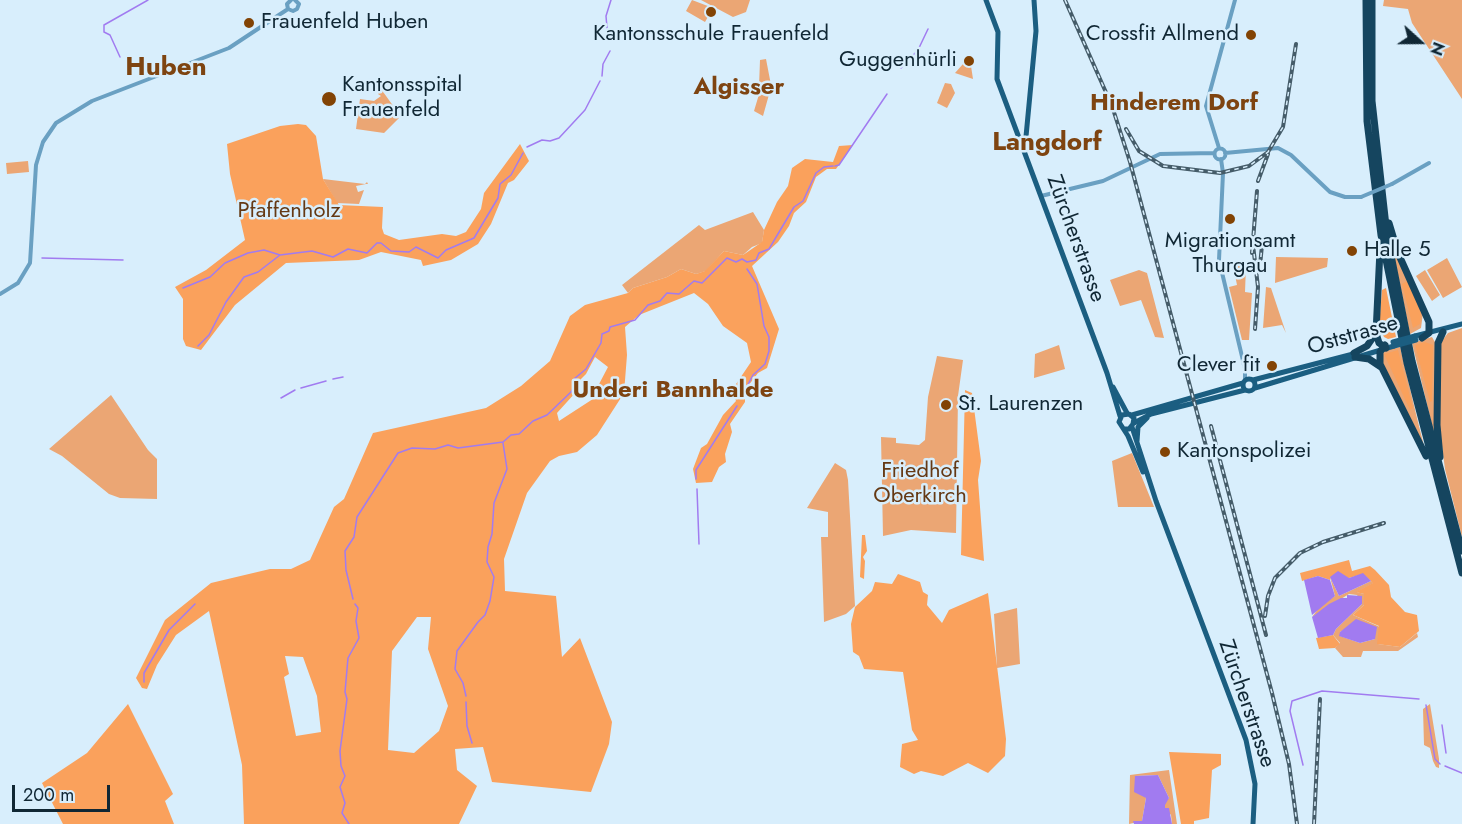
<!DOCTYPE html>
<meta charset="utf-8">
<style>
body{margin:0}
#map{position:relative;width:1462px;height:824px;overflow:hidden;background:#d8eefc;font-family:Jost,sans-serif}
canvas{display:block}
.north{position:absolute;left:1390px;top:12px;width:60px;height:60px;-webkit-text-stroke:4px #d8eefc;paint-order:stroke;rotate:111deg;font-size:16px;font-weight:700;line-height:24px;text-align:center;color:#102734}
.north::after{content:'';display:block;margin:auto;width:21px;height:27px;background:#102734;clip-path:polygon(50% 0,100% 100%,50% 72%,0 100%)}
.scale{position:absolute;left:12px;top:785px;width:98px;height:27px;box-sizing:border-box;border:3px solid #102734;border-top:0;padding-left:8px;font-size:18px;line-height:21px;white-space:nowrap;color:#102734;-webkit-text-stroke:4px #d8eefc;paint-order:stroke}
</style>
<div id="map">
<canvas width="1462" height="824"></canvas>
<div class="north">N</div>
<div class="scale">200 m</div>
</div>
<script>
const c = document.querySelector('canvas').getContext('2d');
c.lineJoin = 'round';
function fillPath(path, color) { c.fillStyle = color; c.fill(path, 'evenodd'); }
const toPath = rows => new Path2D(rows.map(r => 'M' + r).join(''));
function trace(path, color, width, dash) { c.strokeStyle = color; c.lineWidth = width; c.lineCap = dash ? 'butt' : 'round'; c.setLineDash(dash || []); c.stroke(path); }
function write(font, color, halo, rows, align = 'center') {
  c.font = font + ' Jost,sans-serif'; c.lineWidth = 5; c.setLineDash([]); c.textBaseline = 'middle'; c.strokeStyle = halo; c.fillStyle = color; for (const [text, x, y, turn = 0] of rows) {
    c.save(); c.translate(x, y); c.rotate((+turn || 0) * Math.PI / 180); c.textAlign = isNaN(turn) ? turn : align; if (halo) c.strokeText(text, 0, 0); c.fillText(text, 0, 0); c.restore();
  }
}
fillPath(toPath([
 [692,0,713,8,705,22,686,11],
 [701,0,750,0,746,12,733,17],
 [1384,0,1462,0,1462,99,1412,23,1408,9,1383,6],
 [766,59,771,85,759,87,760,60],
 [963,64,971,66,973,79,955,73],
 [945,83,951,84,955,93,947,108,937,103],
 [381,89,399,114,399,118,384,133,356,129,360,99,374,101,381,96,378,94],
 [760,91,770,91,763,116,754,111],
 [28,161,29,172,7,174,6,163],
 [323,179,365,184,367,182,368,184,366,184,356,186,358,192,364,190,359,204,337,203],
 [753,212,764,230,762,243,752,247,743,255,724,251,706,271,696,274,681,269,667,277,633,288,628,293,622,285,699,225,705,230],
 [1389,231,1423,313,1421,328,1410,334],
 [1276,257,1328,258,1327,267,1275,283],
 [1447,258,1462,287,1443,298,1427,270],
 [1233,265,1246,266,1245,292,1252,293,1249,340,1242,340,1229,287,1237,285],
 [1139,270,1147,273,1164,338,1155,337,1141,300,1120,306,1110,280],
 [1425,270,1440,295,1432,301,1416,276],
 [1266,287,1271,288,1286,333,1282,325,1263,328],
 [1462,328,1462,537,1445,469,1439,424,1441,342,1448,333],
 [1432,337,1436,344,1436,441,1412,343],
 [1059,345,1065,369,1034,378,1035,354],
 [1400,347,1417,418,1424,446,1382,362,1382,351],
 [937,356,963,360,958,396,956,533,911,530,883,536,881,437,896,438,896,443,919,445,925,440,928,397],
 [111,395,148,450,157,459,157,499,120,498,109,494,62,456,49,449],
 [1132,453,1154,507,1118,507,1112,461],
 [835,463,846,470,848,480,855,606,846,614,824,622,821,537,828,537,828,512,807,508],
 [1330,577,1339,596,1371,581,1374,583,1357,592,1364,594,1364,605,1353,615,1380,627,1378,644,1400,647,1417,633,1418,637,1398,651,1363,651,1361,657,1343,657,1335,648,1340,643,1333,635,1336,629,1362,604,1357,595,1349,594,1312,617,1321,605,1335,596],
 [1349,627,1375,639,1360,643,1340,636,1340,632],
 [1017,608,1020,664,997,668,994,614],
 [1430,704,1439,759,1439,768,1436,767,1433,761,1430,748,1424,745,1423,709],
 [1169,770,1177,824,1172,824,1171,815,1165,808,1165,802,1169,798,1158,775,1135,776,1146,798,1142,821,1129,824,1130,775]
]), '#eba674');
fillPath(toPath([
 [298,124,306,125,316,136,323,179,339,205,383,207,382,228,384,234,399,240,442,234,456,236,466,232,481,209,484,193,520,144,529,161,514,180,508,183,491,224,478,244,451,260,423,266,421,260,381,252,359,260,286,263,235,305,201,350,186,346,183,339,183,299,175,287,206,270,245,240,230,174,227,144,280,126],
 [853,145,836,169,827,169,816,177,806,202,794,213,789,226,778,242,752,266,779,329,767,368,758,373,745,390,745,402,730,424,732,432,725,454,726,462,719,467,712,482,696,483,693,469,701,448,707,444,723,415,736,401,732,390,751,362,747,343,723,326,708,304,694,293,639,315,625,327,627,355,624,393,597,435,577,452,559,456,550,461,527,493,504,559,505,591,556,596,562,657,580,638,612,722,609,744,591,792,492,782,483,747,455,749,457,770,477,786,459,824,244,824,242,765,209,611,176,635,157,665,147,689,142,688,136,678,165,620,211,583,270,569,291,569,310,560,334,507,344,499,373,433,486,408,521,386,550,361,570,316,585,305,628,293,633,288,667,277,681,269,696,274,705,271,724,251,743,255,762,242,764,230,777,202,788,186,792,168,805,159,833,162,839,146],
 [595,357,608,367,598,386,603,389,596,397,559,421,557,413,576,392,578,382,586,374],
 [417,617,431,617,428,649,448,706,439,731,414,753,388,750,392,651],
 [285,656,303,657,317,696,321,732,296,736,284,677,289,674],
 [1407,281,1421,312,1420,324,1413,328,1402,284],
 [1386,288,1396,337,1388,339,1384,337,1379,327,1382,290],
 [1425,342,1433,345,1432,401,1430,402,1415,345],
 [1398,350,1413,408,1410,410,1384,354],
 [965,390,972,393,981,461,978,480,984,561,961,555],
 [862,535,865,535,867,551,863,557,865,561,864,579,860,577],
 [1349,560,1352,571,1370,566,1375,570,1389,585,1391,597,1405,612,1417,615,1419,631,1400,647,1377,644,1379,626,1353,615,1364,605,1364,594,1356,592,1373,583,1363,574,1349,578,1331,577,1330,580,1318,576,1302,581,1300,573],
 [898,574,920,582,923,592,928,595,927,605,942,623,949,610,988,593,1006,739,1005,756,988,773,968,763,943,776,921,771,914,774,900,767,902,744,918,740,912,730,903,672,864,669,859,656,853,652,851,624,855,607,872,591,875,582,892,584],
 [1333,635,1340,644,1335,648,1319,649,1316,638],
 [128,704,173,794,165,801,174,824,63,824,42,783,87,753],
 [1169,752,1221,754,1221,765,1212,770,1209,818,1194,821,1194,824,1181,824]
]), '#faa15c');
fillPath(toPath([
 [1338,571,1349,578,1363,573,1371,581,1339,596,1330,577],
 [1318,576,1330,580,1335,596,1312,615,1304,580],
 [1347,595,1362,596,1362,604,1336,629,1333,635,1318,638,1312,617,1329,604,1341,598,1347,598],
 [1356,619,1377,627,1375,639,1360,643,1339,636,1340,632],
 [1158,775,1169,798,1165,805,1165,808,1169,808,1172,824,1134,824,1133,821,1142,821,1146,798,1134,792,1135,776]
]), '#a17bf0');
trace(toPath([
 [607,28,606,16,611,0],
 [120,57,110,35,104,32,104,25,148,0],
 [901,68,918,50,928,29],
 [602,76,603,64,610,51],
 [527,147,542,140,550,141,559,138,585,110,600,81],
 [835,166,839,165,887,94],
 [42,258,123,260],
 [183,288,210,277,225,263,248,253,264,250,280,255,312,251,333,257,348,249,367,253,377,243,381,243,391,251,409,252,416,247,438,258,446,250,474,238,498,198,500,184,511,175,523,153],
 [198,346,209,335,226,302,244,277,258,272,280,255],
 [333,379,343,377],
 [301,388,326,381],
 [281,398,295,390],
 [741,398,753,375,765,364,769,351,769,337,764,326,757,284,747,269],
 [696,479,696,470,737,406],
 [697,489,699,544],
 [353,599,346,570,345,551,354,537,357,517,398,453,412,448,435,449,448,445,458,448,503,442,511,435,519,434,533,421,547,415,571,392,575,385,574,379,586,369,601,343,602,334,609,331,610,327,635,320,648,305,660,301,667,293,679,294,694,281,702,283,727,258,736,262,742,259,747,262,756,260,759,253,769,249,794,207,803,201,816,173,824,167,833,166],
 [144,682,144,673,169,630,195,604],
 [466,696,463,683,455,669,457,651,478,622,485,615,490,601,494,577,487,562,488,547,492,534,494,503,507,469,503,443],
 [466,702,467,726,472,743],
 [1426,705,1435,759,1440,764],
 [1442,725,1446,753],
 [1303,765,1290,711,1292,701,1322,691,1419,699],
 [1445,766,1462,773],
 [349,824,342,813,345,803,340,787,345,776,341,766,340,751,347,699,345,692,348,658,359,638,356,621,358,608,355,604]
]), '#a17bf0', 1.5);
trace(toPath([
 [288,9,293,11,297,9,299,4,295,0],
 [288,9,287,4,291,0],
 [1219,148,1206,106,1235,0],
 '1214.5 154a5.5 5.5 0 1 1 11 0a5.5 5.5 0 1 1-11 0Z',
 [1225,153,1278,148,1291,155,1330,192,1345,197,1361,197],
 [1221,159,1223,173,1219,260,1245,369,1245,380],
 [1392,184,1429,163],
 [1041,196,1103,181,1160,154,1214,153],
 [0,294,18,283,30,263,36,165,43,142,56,123,92,101,229,48,288,9]
]), '#6aa0c2', 4);
trace(toPath([
 [986,0,998,32,997,79,1107,373,1120,416],
 [1025,147,1036,31,1034,0],
 [1415,336,1462,324],
 '1243 385a6 6 0 1 1 12 0a6 6 0 1 1-12 0Z',
 [1253,380,1357,353],
 [1113,387,1127,413],
 [1255,388,1394,346],
 [1132,415,1243,383],
 [1134,423,1151,414,1245,390],
 [1132,427,1156,501,1246,740,1255,784,1253,824],
 [1124,429,1129,429,1133,424,1134,418,1129,414,1122,415,1119,422,1128,436,1143,472],
 [1137,441,1138,427,1147,418]
]), '#1b5e81', 5);
trace(toPath([
 [1366,0,1367,121,1381,235,1407,363,1462,573],
 [1372,0,1372,101,1387,235,1412,361,1462,551],
 [1389,223,1398,253,1429,322,1429,333,1422,338],
 [1380,250,1376,333,1379,343,1386,348],
 [1385,345,1380,352,1380,364,1426,456],
 [1354,353,1367,346,1376,333],
 [1355,357,1369,359,1381,367],
 [1440,457,1437,425,1438,343,1443,332]
]), '#15455f', 7);
const rail = toPath([
 [1065,0,1112,106,1130,162,1272,693,1289,764,1297,824],
 [1126,129,1139,151,1163,166,1220,173,1249,166,1268,152,1283,127,1296,44],
 [1258,181,1268,154],
 [1253,245,1258,287,1255,329],
 [1252,253,1257,191],
 [1260,266,1262,245],
 [1211,426,1266,635],
 [1265,616,1268,596,1275,578,1300,553,1323,542,1384,523],
 [1314,824,1320,699]
]);
trace(rail, '#455c69', 4);
trace(rail, '#d8eefc', 1.5, [4.5]);
trace(toPath([
 [1361,197,1392,184]
]), '#6aa0c2', 4);
trace(toPath([
 [1393,342,1415,336],
 [1394,346,1416,340]
]), '#1b5e81', 5);
for (const [x, y, r, color] of [
 [711,12,6,"#824304"],
 [249,23,6,"#824304"],
 [1251,35,6,"#824304"],
 [969,61,6,"#824304"],
 [329,99,8,"#824304"],
 [1230,219,6,"#824304"],
 [1352,251,6,"#824304"],
 [1272,366,6,"#824304"],
 [946,405,6,"#824304"],
 [1165,452,6,"#824304"]
]) { const dot = new Path2D(); dot.arc(x, y, r, 0, 2 * Math.PI); c.fillStyle = color; c.fill(dot); trace(dot, '#d8eefc', 2); }
write('22px', '#102734', '#d8eefc', [
 ["Frauenfeld Huben",261,23],
 ["Kantonsschule Frauenfeld",711,35,"center"],
 ["Crossfit Allmend",1239,35,"right"],
 ["Guggenhürli",957,61,"right"],
 ["Kantonsspital",342,86],
 ["Frauenfeld",342,111],
 ["Migrationsamt",1230,242,"center"],
 ["Thurgau",1230,267,"center"],
 ["Halle 5",1364,251],
 ["Clever fit",1260,366,"right"],
 ["St. Laurenzen",958,405],
 ["Kantonspolizei",1177,452]
], 'left');
write('22px', '#653914', '#d8eefc', [
 ["Pfaffenholz",289,212],
 ["Friedhof",920,472],
 ["Oberkirch",920,497]
]);
write('22px', '#102734', '#d8eefc', [
 ["Zürcherstrasse",1075,239,70],
 ["Oststrasse",1353,336,-16],
 ["Zürcherstrasse",1246,704,71]
]);
write('bold 24px', '#7e4411', '#d8eefc', [
 ["Algisser",739,88],
 ["Hinderem Dorf",1174,104],
 ["Underi Bannhalde",673,391]
]);
write('bold 26px', '#7e4411', '#d8eefc', [
 ["Huben",166,69],
 ["Langdorf",1047,144]
]);
</script>
